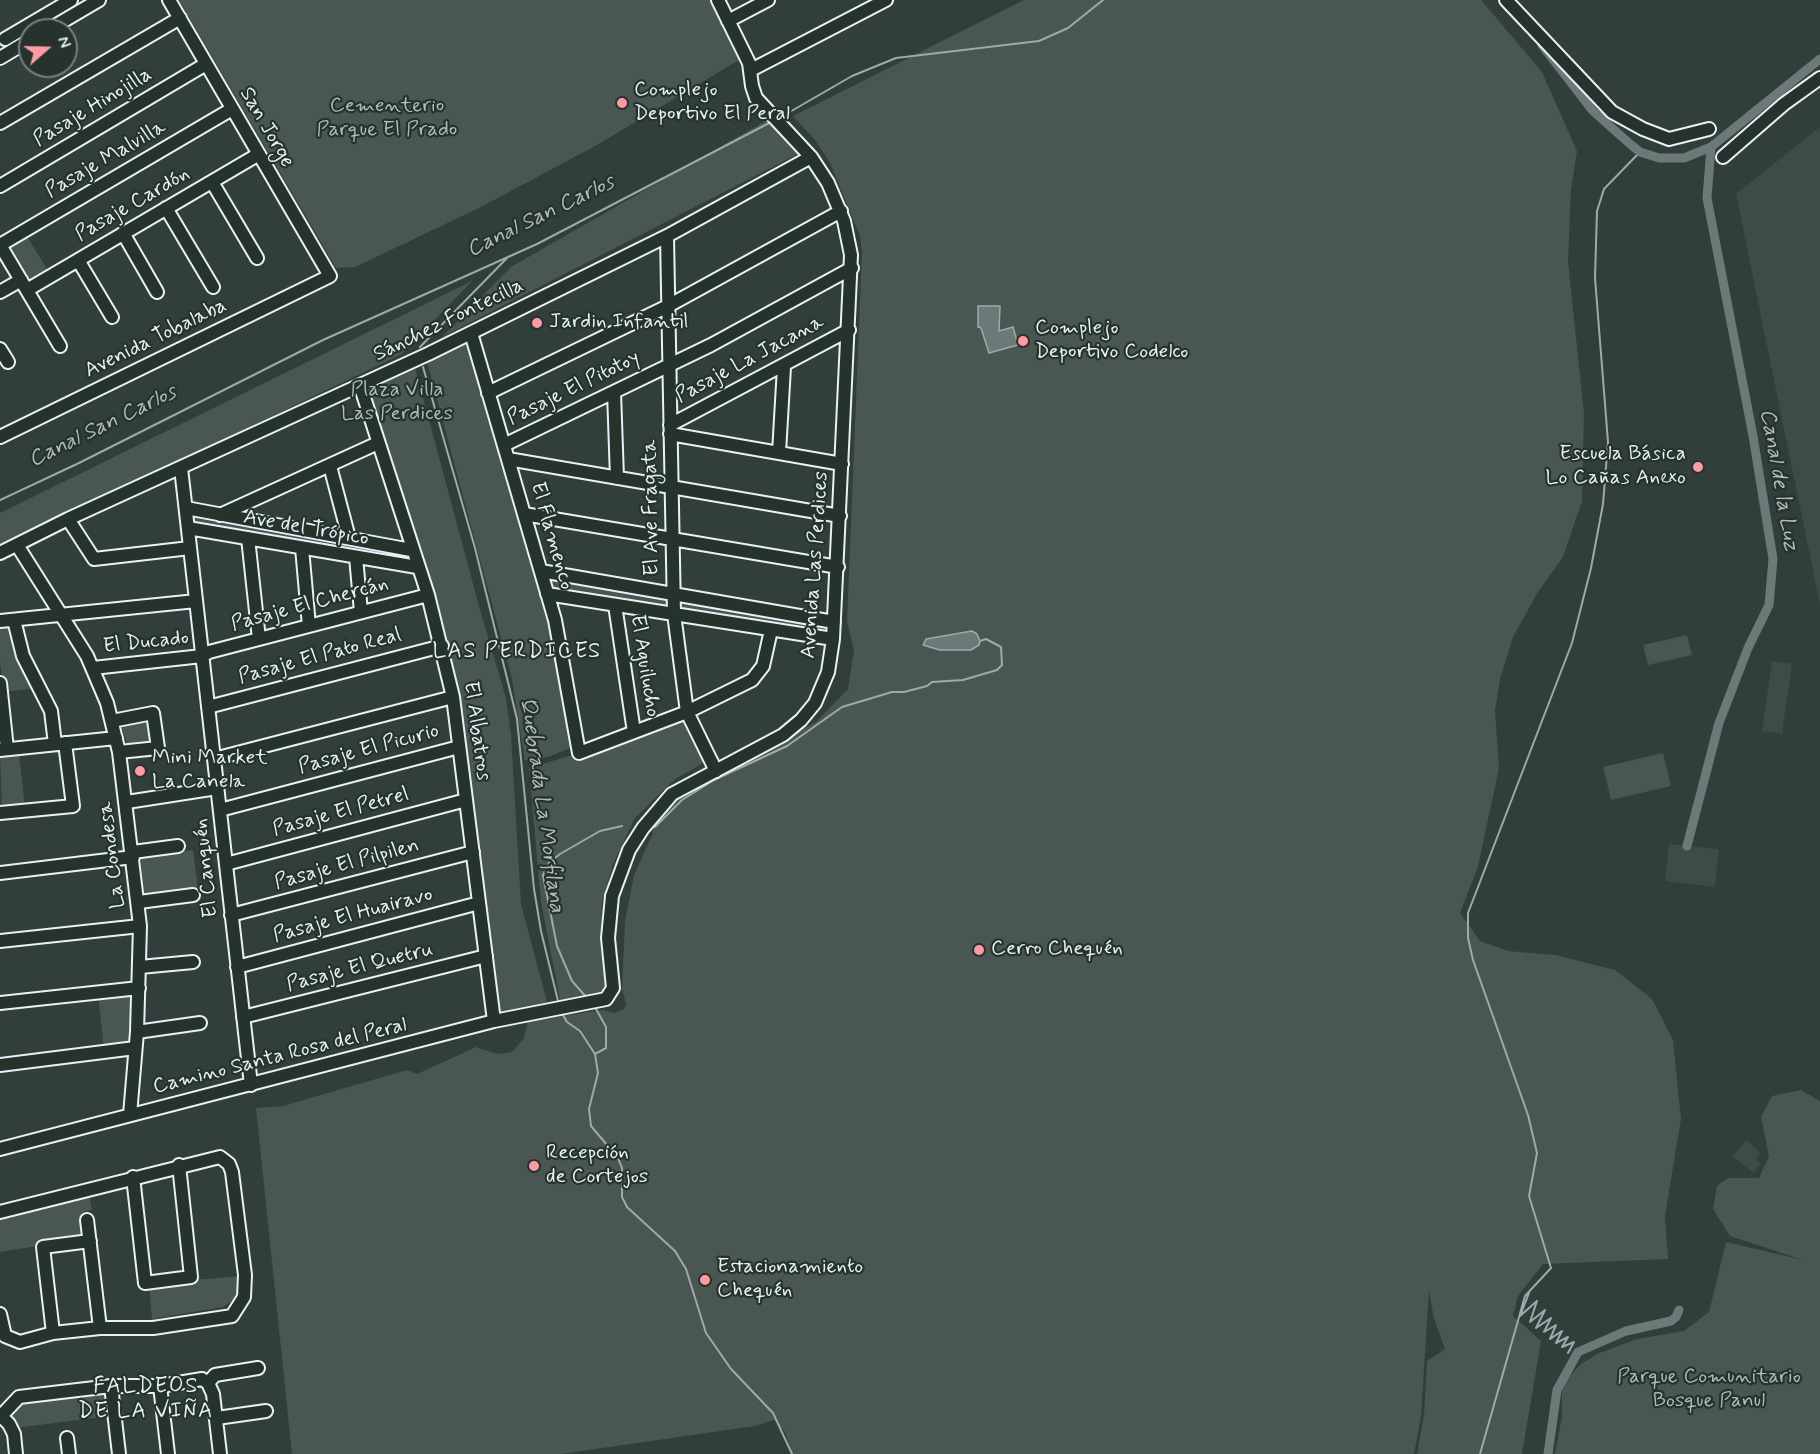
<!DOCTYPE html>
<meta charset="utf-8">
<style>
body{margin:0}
#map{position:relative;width:1820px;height:1454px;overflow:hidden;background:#323e39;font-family:Mynerve,sans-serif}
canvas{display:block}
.north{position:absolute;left:18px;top:18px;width:60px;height:60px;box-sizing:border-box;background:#26332d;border:2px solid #747f7e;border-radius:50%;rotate:70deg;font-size:16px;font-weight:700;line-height:24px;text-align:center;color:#e8f1f8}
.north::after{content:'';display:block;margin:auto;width:21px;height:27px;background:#ff9aa2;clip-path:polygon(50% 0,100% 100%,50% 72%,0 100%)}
</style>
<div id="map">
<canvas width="1820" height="1454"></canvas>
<div class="north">N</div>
</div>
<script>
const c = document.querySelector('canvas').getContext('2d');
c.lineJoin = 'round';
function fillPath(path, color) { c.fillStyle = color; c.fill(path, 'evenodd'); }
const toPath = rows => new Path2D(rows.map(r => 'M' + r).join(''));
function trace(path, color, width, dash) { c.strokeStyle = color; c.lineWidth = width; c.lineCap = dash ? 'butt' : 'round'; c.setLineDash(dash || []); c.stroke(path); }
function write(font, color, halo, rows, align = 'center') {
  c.font = font + ' Mynerve,sans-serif'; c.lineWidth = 4.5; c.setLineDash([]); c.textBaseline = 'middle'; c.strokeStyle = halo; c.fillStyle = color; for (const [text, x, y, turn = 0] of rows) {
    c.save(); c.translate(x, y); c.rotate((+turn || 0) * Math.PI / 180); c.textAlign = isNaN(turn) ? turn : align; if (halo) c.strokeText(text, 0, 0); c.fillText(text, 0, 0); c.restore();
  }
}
fillPath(toPath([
 [1820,127,1820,605,1736,194],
 [1772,661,1792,664,1782,734,1762,731],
 [1669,844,1719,849,1715,887,1665,881],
 [1746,1140,1761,1153,1756,1159,1761,1164,1753,1173,1733,1156]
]), '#3f4b46');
fillPath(toPath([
 [179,0,713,0,739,60,597,145,479,208,355,267,336,268],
 [1024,0,1481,0,1542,72,1577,151,1571,189,1568,262,1584,413,1582,501,1563,557,1538,592,1513,637,1500,679,1495,711,1499,768,1478,867,1460,913,1480,941,1508,951,1556,955,1615,970,1652,999,1673,1040,1681,1119,1665,1216,1668,1259,1543,1264,1518,1296,1513,1316,1541,1341,1522,1454,1417,1454,1424,1415,1427,1361,1445,1349,1434,1319,1429,1291,1421,1416,1414,1454,792,1454,785,1432,774,1420,755,1426,561,1454,292,1454,256,1108,283,1106,407,1070,417,1074,476,1047,497,1054,512,1052,524,1038,528,1021,603,1010,614,1013,624,1009,626,1004,622,989,625,921,634,875,653,833,651,819,676,796,816,722,848,689,854,650,847,622,862,252,860,236,830,163,815,140,793,116],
 [767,120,798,154,442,337,511,267],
 [26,235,49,272,31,283,8,246],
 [472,281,402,354,0,546,0,513],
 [468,338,554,637,575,746,548,757,525,761,512,679,427,362,427,358],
 [414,364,480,610,506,698,511,735,521,904,547,1002,497,1015,459,710,363,387],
 [191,515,403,550,408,561,193,525],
 [543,576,822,622,821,636,548,592],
 [12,625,36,688,4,692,0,662,0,626],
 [1687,635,1692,655,1648,665,1643,645],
 [677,717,687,722,703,757,702,764,675,779,635,818,613,864,602,901,601,935,607,985,606,994,561,1005,541,902,529,768,579,753],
 [146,718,151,723,154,744,129,749,120,723],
 [19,753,25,808,2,811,0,756],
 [1663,753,1671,786,1611,800,1603,767],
 [193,850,198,890,144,896,140,856],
 [134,989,130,1047,104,1049,98,995],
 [1801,1090,1820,1101,1820,1454,1555,1454,1562,1417,1562,1391,1567,1379,1581,1364,1597,1354,1637,1339,1684,1331,1709,1312,1726,1242,1803,1260,1730,1236,1713,1209,1717,1186,1728,1178,1759,1178,1769,1156,1761,1117,1772,1096],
 [89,1193,92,1210,83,1212,87,1238,0,1252,0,1217],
 [240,1276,236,1298,223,1307,152,1319,149,1284],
 [107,1392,111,1416,15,1428,11,1418,14,1406,21,1401]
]), '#495651');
const water = toPath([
 [978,306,1000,306,999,331,1013,327,1018,345,989,353,981,328,978,327,978,306],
 [972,631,977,634,980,641,979,645,971,650,940,650,923,645,926,639,972,631]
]);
fillPath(water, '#6d7978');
trace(water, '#9ea9ab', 1.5);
trace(toPath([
 [781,117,852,76,896,58,1039,41,1068,28,1103,0],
 [420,347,508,257],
 [423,367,475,548,517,719,534,889,541,931,559,1005],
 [0,500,79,463,323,340,537,244,773,121],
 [655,827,682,800,714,780,787,746,842,707,892,692,904,692,927,686,932,682,963,680,997,670,1002,665,1001,647,986,639,980,641],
 [587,998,572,981,557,946,543,875,549,863,560,854,600,831,622,826],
 [563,1015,567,1022,580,1031,595,1054,598,1073,589,1109,591,1126,618,1158,622,1168,622,1197,627,1207,675,1251,686,1269,706,1333,731,1369,773,1413,792,1454],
 [595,1054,606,1048,606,1027,595,1007],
 [1529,1293,1520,1316,1537,1301,1530,1322,1545,1310,1536,1328,1551,1318,1544,1332,1556,1325,1550,1339,1562,1331,1556,1343,1568,1337,1562,1347,1574,1342,1568,1353],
 [1480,1454,1525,1296,1551,1268,1529,1196,1537,1153,1528,1115,1473,960,1468,938,1468,913,1572,643,1591,568,1603,504,1608,442,1595,278,1597,211,1604,189,1640,152]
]), '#9ea9ab', 2);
trace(toPath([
 [1542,45,1593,111,1630,144,1640,152,1659,158,1684,158,1711,147,1820,59],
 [1687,846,1719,723,1748,648,1769,605,1773,559,1753,436,1707,198,1711,147],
 [1548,1454,1557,1390,1578,1352,1626,1331,1671,1321,1676,1317,1679,1310]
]), '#6d7978', 9);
const minor = toPath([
 [1506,0,1612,112,1643,129,1669,139,1709,129],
 [728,21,768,0],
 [48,30,99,0],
 [5,39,71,0],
 [0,58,30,40],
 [751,70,886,0],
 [0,123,180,18],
 [1723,157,1784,104,1820,78],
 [212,182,257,258],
 [0,186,206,64],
 [166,208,213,287],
 [123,233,157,292],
 [667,236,674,614,687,712,716,771],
 [0,245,232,109],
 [0,245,60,346],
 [78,260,112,317],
 [27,290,259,154],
 [0,292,21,280],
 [471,333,555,620,579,753,687,712,752,680,763,666,771,630],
 [0,349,8,362],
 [360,385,428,595,453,697,494,1021],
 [614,392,617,478],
 [488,393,668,306,841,211],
 [670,425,849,330],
 [670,434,842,464],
 [0,437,330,276,169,0],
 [504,445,711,345,852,268],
 [779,453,784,367],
 [508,459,840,516],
 [330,466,349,538],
 [181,468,251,1085],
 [186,508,411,550],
 [524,514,838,567],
 [220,515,378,443],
 [68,519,94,559,190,548],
 [188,528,417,567],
 [248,538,259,639],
 [17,545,87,656,107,703,119,752,140,926,137,1032,130,1115],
 [302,548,309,626],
 [0,553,68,519,428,354,667,236,811,157],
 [356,557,361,612],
 [541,571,834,622],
 [547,594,833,639],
 [615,605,634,732],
 [14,620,23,656,51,711,55,744],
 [0,621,196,601],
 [93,668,202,656,209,652,428,595],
 [0,683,7,749],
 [208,707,442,646],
 [112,721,153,713,158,748,119,752],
 [0,750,116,738],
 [214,759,453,697],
 [127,802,217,788],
 [220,810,459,747],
 [0,813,73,806,65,743],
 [133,852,178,846],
 [226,864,466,800],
 [0,873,133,857],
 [139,902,193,895],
 [231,915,473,852],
 [0,941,140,926],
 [140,967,193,962],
 [237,967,479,903],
 [0,1003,139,988],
 [243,1017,486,956],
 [137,1032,200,1023],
 [0,1065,135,1048],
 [0,1149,494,1021,606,999,613,988,608,938,612,896,629,850,643,828,672,794,783,735,801,720,815,703,828,672,833,639,851,255,844,221,828,183,811,157,756,98,752,86,749,63,718,0],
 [133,1177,145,1283,191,1277,179,1165],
 [0,1212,220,1157,229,1164,232,1172,245,1275,244,1297,232,1316,153,1328,100,1328,53,1333,20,1342,5,1336,0,1314],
 [87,1220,100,1328],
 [53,1333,43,1247,90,1241],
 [208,1383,213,1394,220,1454],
 [208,1383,215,1375,258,1368],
 [111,1386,119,1454],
 [160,1386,168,1454],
 [1,1416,19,1397,111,1386,160,1386,202,1379,208,1383],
 [1,1416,9,1424,14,1434,16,1454],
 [217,1418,266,1411],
 [67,1438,69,1454]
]);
trace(minor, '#e8f1f8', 16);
trace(minor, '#26332d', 12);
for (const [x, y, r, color] of [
 [622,103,6,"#ff9aa2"],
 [537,323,6,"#ff9aa2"],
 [1023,341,6,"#ff9aa2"],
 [1698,467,6,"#ff9aa2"],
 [140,771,6,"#ff9aa2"],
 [979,950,6,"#ff9aa2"],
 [534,1166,6,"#ff9aa2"],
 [705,1280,6,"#ff9aa2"]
]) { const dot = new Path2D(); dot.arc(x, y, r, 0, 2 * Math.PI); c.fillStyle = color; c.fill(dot); trace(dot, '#26332d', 2); }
write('21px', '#e8f1f8', '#26332d', [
 ["Complejo",634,91],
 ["Deportivo El Peral",634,115],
 ["Jardin Infantil",549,323],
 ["Complejo",1035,329],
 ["Deportivo Codelco",1035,353],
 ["Escuela Básica",1686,455,"right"],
 ["Lo Cañas Anexo",1686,479,"right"],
 ["Mini Market",152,759],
 ["La Canela",152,783],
 ["Cerro Chequén",991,950],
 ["Recepción",546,1154],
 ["de Cortejos",546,1178],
 ["Estacionamiento",717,1268],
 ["Chequén",717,1292]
], 'left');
write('21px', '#b0bbbe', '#26332d', [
 ["Cementerio",387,107],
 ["Parque El Prado",387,131],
 ["Plaza Villa",397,391],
 ["Las Perdices",397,415],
 ["Parque Comunitario",1709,1378],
 ["Bosque Panul",1709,1402]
]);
write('21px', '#e8f1f8', '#26332d', [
 ["Pasaje Hinojilla",93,108,-31],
 ["San Jorge",266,128,60],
 ["Pasaje Malvilla",106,160,-30],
 ["Pasaje Cardón",133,205,-30],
 ["Sánchez Fontecilla",449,321,-26],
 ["Avenida Tobalaba",156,339,-26],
 ["Pasaje La Jacana",750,360,-28],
 ["Pasaje El Pitotoy",574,389,-26],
 ["El Ave Fragata",652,508,-91],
 ["Ave del Trópico",306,529,10],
 ["El Flamenco",551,536,74],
 ["Avenida Las Perdices",816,565,-86],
 ["Pasaje El Chercán",310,605,-15],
 ["El Ducado",146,643,-6],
 ["Pasaje El Pato Real",320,657,-15],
 ["El Aguilucho",644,666,81],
 ["El Albatros",476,731,82],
 ["Pasaje El Picurio",369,750,-15],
 ["Pasaje El Petrel",341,813,-15],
 ["La Condesa",113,855,-97],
 ["Pasaje El Pilpilen",347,865,-15],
 ["El Canquén",207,868,-96],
 ["Pasaje El Huairavo",353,916,-15],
 ["Pasaje El Quetru",360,968,-14],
 ["Camino Santa Rosa del Peral",280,1057,-14]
]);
write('italic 22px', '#b1bbbe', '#26332d', [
 ["Canal San Carlos",541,217,-26],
 ["Canal San Carlos",103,427,-26],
 ["Canal de la Luz",1778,480,80],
 ["Quebrada La Morfilana",541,805,82]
]);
c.letterSpacing = '1.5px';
write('22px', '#e8f1f8', '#26332d', [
 ["LAS PERDICES",517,652],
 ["FALDEOS",146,1387],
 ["DE LA VIÑA",146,1412]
]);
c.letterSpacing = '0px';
</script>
